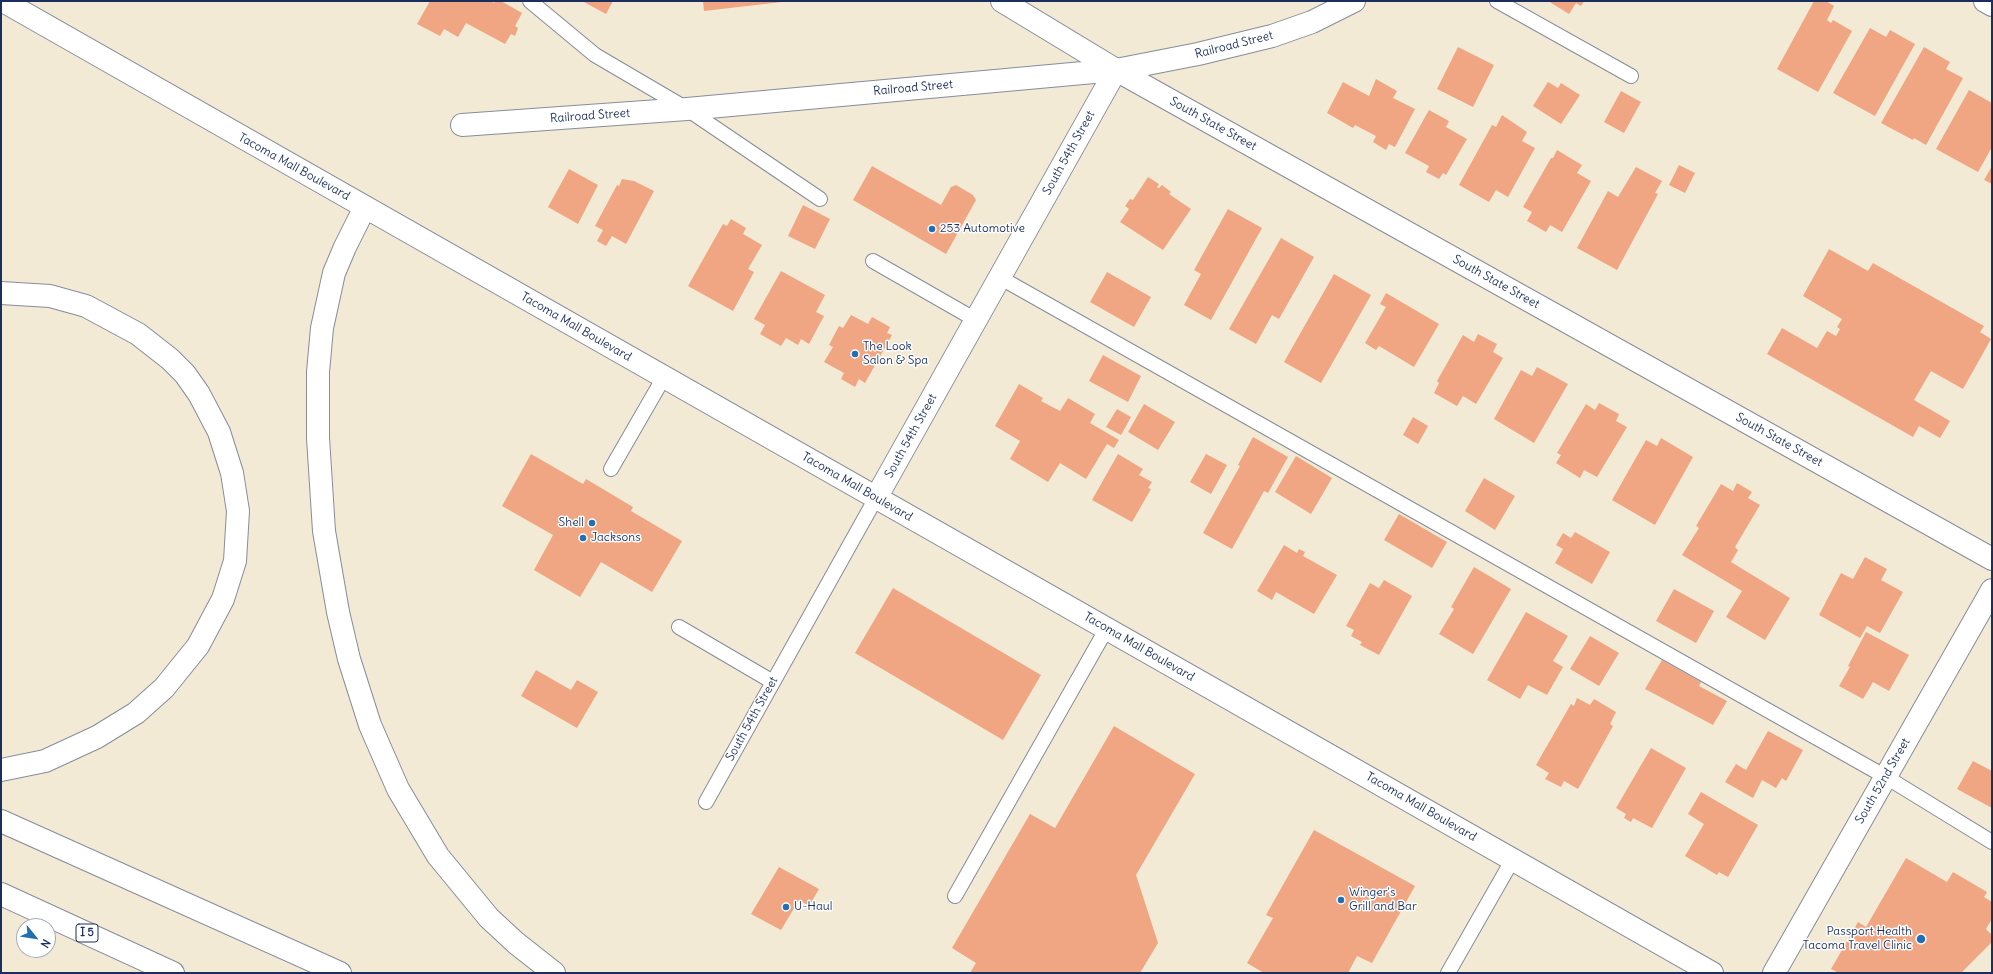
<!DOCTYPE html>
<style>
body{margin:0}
#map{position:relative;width:1993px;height:974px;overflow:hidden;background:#f2ead5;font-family:Delius,sans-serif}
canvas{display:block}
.frame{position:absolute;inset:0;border:2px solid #1b2f5e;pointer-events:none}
.north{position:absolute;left:16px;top:918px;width:40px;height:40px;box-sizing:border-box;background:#fff;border:1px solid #a4acbf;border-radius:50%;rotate:120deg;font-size:11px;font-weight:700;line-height:16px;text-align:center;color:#1b2f5e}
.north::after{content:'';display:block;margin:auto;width:14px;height:18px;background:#1f6fb2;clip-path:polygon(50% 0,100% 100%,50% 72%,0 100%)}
</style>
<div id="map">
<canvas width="1993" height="974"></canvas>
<div class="frame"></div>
<div class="north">N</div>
</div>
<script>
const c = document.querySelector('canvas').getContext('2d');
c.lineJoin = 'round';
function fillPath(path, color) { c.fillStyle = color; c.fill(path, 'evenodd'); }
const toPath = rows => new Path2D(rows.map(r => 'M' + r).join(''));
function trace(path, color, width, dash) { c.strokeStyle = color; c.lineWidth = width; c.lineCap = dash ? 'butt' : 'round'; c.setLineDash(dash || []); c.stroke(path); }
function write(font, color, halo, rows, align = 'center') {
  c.font = font + ' Delius,sans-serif'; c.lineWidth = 3; c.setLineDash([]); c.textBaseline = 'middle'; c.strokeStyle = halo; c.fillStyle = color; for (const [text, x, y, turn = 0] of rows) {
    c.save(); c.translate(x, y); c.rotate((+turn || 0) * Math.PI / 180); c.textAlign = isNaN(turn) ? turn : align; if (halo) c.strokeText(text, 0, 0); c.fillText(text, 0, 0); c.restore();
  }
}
fillPath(toPath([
 [430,1,491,1,494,3,495,1,501,1,522,13,515,26,518,28,515,36,511,34,505,44,466,23,458,37,444,29,440,36,417,24],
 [582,1,613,1,606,14],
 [703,1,782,1,782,2,704,11],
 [1548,1,1584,1,1581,6,1576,3,1569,14],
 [1814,1,1826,1,1834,6,1827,20,1831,23,1833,20,1852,31,1818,92,1777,69],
 [1870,28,1886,37,1890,30,1915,44,1875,116,1833,93],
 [1458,47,1494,65,1473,107,1437,89],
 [1924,47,1950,62,1946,69,1963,78,1926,145,1914,138,1913,140,1881,123],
 [1376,79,1397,91,1393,98,1415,109,1395,147,1389,144,1386,150,1373,142,1376,136,1355,125,1353,128,1327,113,1343,82,1369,96],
 [1548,82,1558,88,1561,83,1580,95,1561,124,1533,106],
 [1969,90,1992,103,1992,147,1978,172,1936,149],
 [1621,91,1641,102,1624,133,1604,122],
 [1429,110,1449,121,1446,127,1467,139,1446,175,1443,173,1439,179,1426,172,1429,166,1405,153],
 [1502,115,1527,132,1522,141,1535,148,1508,197,1496,190,1489,202,1459,185,1492,125,1496,127],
 [1557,150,1582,165,1577,173,1591,181,1562,232,1550,225,1546,232,1527,221,1532,212,1523,207,1551,158,1553,158],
 [1679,165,1695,173,1685,193,1669,185],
 [872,166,941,205,951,187,956,185,973,195,976,200,946,254,853,200],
 [1992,166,1992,184,1984,180],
 [1636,167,1662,181,1655,193,1658,194,1617,270,1577,248,1608,191,1618,197],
 [569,169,598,185,578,224,548,207],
 [1148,177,1159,184,1157,187,1159,188,1162,185,1171,192,1169,194,1191,209,1163,250,1120,222,1129,209,1125,206,1130,199,1133,200],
 [622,179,634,181,654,191,626,244,612,236,606,246,597,241,603,230,595,226,617,185,619,186],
 [803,205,830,219,815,249,788,236],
 [1228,209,1262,228,1211,320,1184,305,1201,274,1194,270],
 [731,219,746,228,743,234,762,245,748,269,754,272,733,311,688,286,723,224,727,226],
 [1281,238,1314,257,1279,319,1272,315,1256,344,1229,329],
 [1829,249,1868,271,1873,263,1984,326,1980,332,1991,339,1963,389,1931,371,1914,400,1950,421,1940,438,1919,426,1913,437,1767,354,1782,328,1817,348,1827,331,1836,336,1840,329,1837,327,1842,319,1803,296],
 [781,271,825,295,816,312,824,316,809,344,801,339,798,345,786,338,781,346,760,334,765,325,754,319],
 [1107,272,1151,297,1134,327,1090,302],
 [1334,274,1371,295,1321,383,1284,362],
 [1386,293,1439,324,1414,367,1379,346,1376,350,1365,343,1386,307,1380,304],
 [851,315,868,324,872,317,890,327,887,333,892,335,865,383,859,379,855,387,841,379,844,373,824,362,833,347,829,345,839,326,843,328],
 [1478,334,1497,344,1493,352,1503,358,1476,404,1463,396,1457,406,1434,393,1439,383,1437,381,1463,335,1474,342],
 [1103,355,1141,376,1128,402,1089,381],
 [1537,367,1568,384,1534,443,1494,419,1521,370,1532,376],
 [1019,384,1043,398,1041,401,1060,411,1068,398,1095,414,1090,423,1119,440,1114,448,1107,444,1086,479,1060,463,1048,482,1010,459,1020,441,995,426],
 [1599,403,1619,414,1616,421,1627,427,1597,477,1584,470,1580,478,1556,463,1561,455,1557,453,1586,404,1595,410],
 [1144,404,1175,422,1158,450,1128,432],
 [1117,409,1131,417,1121,435,1106,427],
 [1413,417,1428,426,1418,444,1403,435],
 [1253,437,1288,457,1268,493,1264,491,1232,549,1203,533,1240,466,1238,465],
 [1661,438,1693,457,1655,525,1612,500,1646,440,1657,446],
 [531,454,583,484,586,479,633,507,631,511,682,541,652,592,601,562,580,597,534,570,553,535,502,506],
 [1118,454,1143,469,1139,475,1152,482,1148,488,1151,489,1132,522,1092,500],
 [1206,454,1227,465,1211,494,1190,482],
 [1296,456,1332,478,1311,514,1275,492],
 [1484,478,1515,496,1495,530,1465,511],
 [1737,483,1752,492,1748,498,1760,505,1735,547,1738,550,1731,562,1790,598,1765,640,1726,617,1742,591,1682,555,1699,528,1696,526,1721,484,1733,491],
 [1399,514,1447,542,1432,568,1384,540],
 [1575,532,1610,552,1592,584,1555,563,1563,549,1556,545,1563,533,1571,538],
 [1284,545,1297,553,1299,549,1305,552,1303,556,1337,575,1314,614,1276,592,1272,600,1257,591],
 [1865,557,1887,569,1881,580,1903,592,1880,633,1867,626,1860,638,1819,615,1841,573,1853,579],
 [1474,567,1511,589,1473,654,1439,634,1454,609,1451,607],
 [1384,580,1412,596,1379,655,1360,645,1362,642,1351,636,1354,630,1346,626,1370,583,1379,588],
 [893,588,1041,675,1003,740,855,653],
 [1674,589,1714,611,1696,643,1656,621],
 [1526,612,1568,636,1553,661,1563,667,1547,695,1528,685,1520,699,1487,680],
 [1866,632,1909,655,1889,691,1873,682,1863,699,1839,686,1850,667,1848,666],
 [1590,636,1619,653,1599,686,1570,669],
 [1662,660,1701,682,1699,686,1727,701,1713,725,1645,689],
 [536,670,571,690,577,680,598,692,577,728,521,696],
 [1577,698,1590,705,1594,699,1616,712,1610,724,1613,726,1578,789,1564,781,1561,787,1545,779,1549,773,1536,765,1571,704,1574,706],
 [1114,726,1195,774,1136,875,1158,943,1140,973,970,973,976,963,952,948,1030,814,1055,828],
 [1768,731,1803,750,1786,781,1782,778,1776,788,1762,780,1753,798,1725,782,1736,764,1746,770],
 [1651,748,1686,768,1652,828,1633,818,1631,822,1624,818,1626,814,1616,808],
 [1973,761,1992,771,1992,808,1957,789],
 [1701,792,1758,825,1728,877,1719,872,1717,875,1685,856,1704,824,1688,814],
 [1314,830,1415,886,1372,963,1357,956,1348,973,1264,973,1247,963,1273,918,1266,915],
 [1906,858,1947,882,1953,872,1987,892,1984,897,1992,902,1992,919,1986,929,1992,935,1992,942,1961,973,1839,973,1831,969,1858,922,1866,927],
 [779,867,819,889,809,906,799,900,781,930,751,914]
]), '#f0a682');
const lane = toPath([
 [530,1,595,55,687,109,820,199],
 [1497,1,1631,76],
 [873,261,976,320],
 [999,277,1886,777,1992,842],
 [611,469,664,377],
 [679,627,773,682],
 [706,802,876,498],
 [955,896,1107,628],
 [1448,973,1513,859]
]);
const street = toPath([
 [1002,1,1116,70,1992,559],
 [1985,1,1992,5],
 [462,125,687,109,1116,70],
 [1774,973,1992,590]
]);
const secondary = toPath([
 [3,1,1712,973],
 [876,498,1116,70,1198,54,1272,36,1312,22,1354,1]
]);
const highway = toPath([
 [365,207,345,247,334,273,322,328,318,372,318,438,324,531,338,612,349,659,370,725,398,789,438,856,489,918,516,943,554,973],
 [1,293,50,296,86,306,138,334,170,359,185,374,199,394,219,432,232,473,238,511,235,561,223,599,198,646,164,688,136,713,97,737,45,761,1,770],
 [1,821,340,973],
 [1,894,173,973]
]);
trace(lane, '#868c9a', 16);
trace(street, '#868c9a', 24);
trace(secondary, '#868c9a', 24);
trace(highway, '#868c9a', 24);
trace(lane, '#fff', 14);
trace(street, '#fff', 22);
trace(secondary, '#fff', 22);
trace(highway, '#fff', 22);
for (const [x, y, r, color] of [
 [932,229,4,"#1f6fb2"],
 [855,354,4,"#1f6fb2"],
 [592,523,4,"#1f6fb2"],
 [583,538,4,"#1f6fb2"],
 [1341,900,4,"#1f6fb2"],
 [786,907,4,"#1f6fb2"],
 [1921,939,5,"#1f6fb2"]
]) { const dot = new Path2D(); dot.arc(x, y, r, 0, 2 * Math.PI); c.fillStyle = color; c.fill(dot); trace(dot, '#fff', 1.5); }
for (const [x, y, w] of [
 [87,933,22]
]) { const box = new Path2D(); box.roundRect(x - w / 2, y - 9, w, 18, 3); c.fillStyle = '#fff'; c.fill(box); trace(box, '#1b2f5e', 1); }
write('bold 11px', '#1b2f5e', null, [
 ["I 5",87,933]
]);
write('12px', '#1b2f5e', '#fff', [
 ["Railroad Street",1234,45,-14],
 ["Railroad Street",913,88,-5],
 ["Railroad Street",590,116,-4],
 ["South State Street",1213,124,29],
 ["South 54th Street",1069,153,-61],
 ["Tacoma Mall Boulevard",294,167,29],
 ["South State Street",1496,282,29],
 ["Tacoma Mall Boulevard",576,327,30],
 ["South 54th Street",911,436,-61],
 ["South State Street",1779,440,29],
 ["Tacoma Mall Boulevard",857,487,30],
 ["Tacoma Mall Boulevard",1139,647,30],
 ["South 54th Street",752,719,-61],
 ["South 52nd Street",1883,781,-60],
 ["Tacoma Mall Boulevard",1421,807,30]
]);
write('12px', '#1b2f5e', '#fff', [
 ["253 Automotive",940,229],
 ["The Look",863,347],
 ["Salon & Spa",863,361],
 ["Shell",584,523,"right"],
 ["Jacksons",591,538],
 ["Winger's",1349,893],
 ["Grill and Bar",1349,907],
 ["U-Haul",794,907],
 ["Passport Health",1912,932,"right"],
 ["Tacoma Travel Clinic",1912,946,"right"]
], 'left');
</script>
